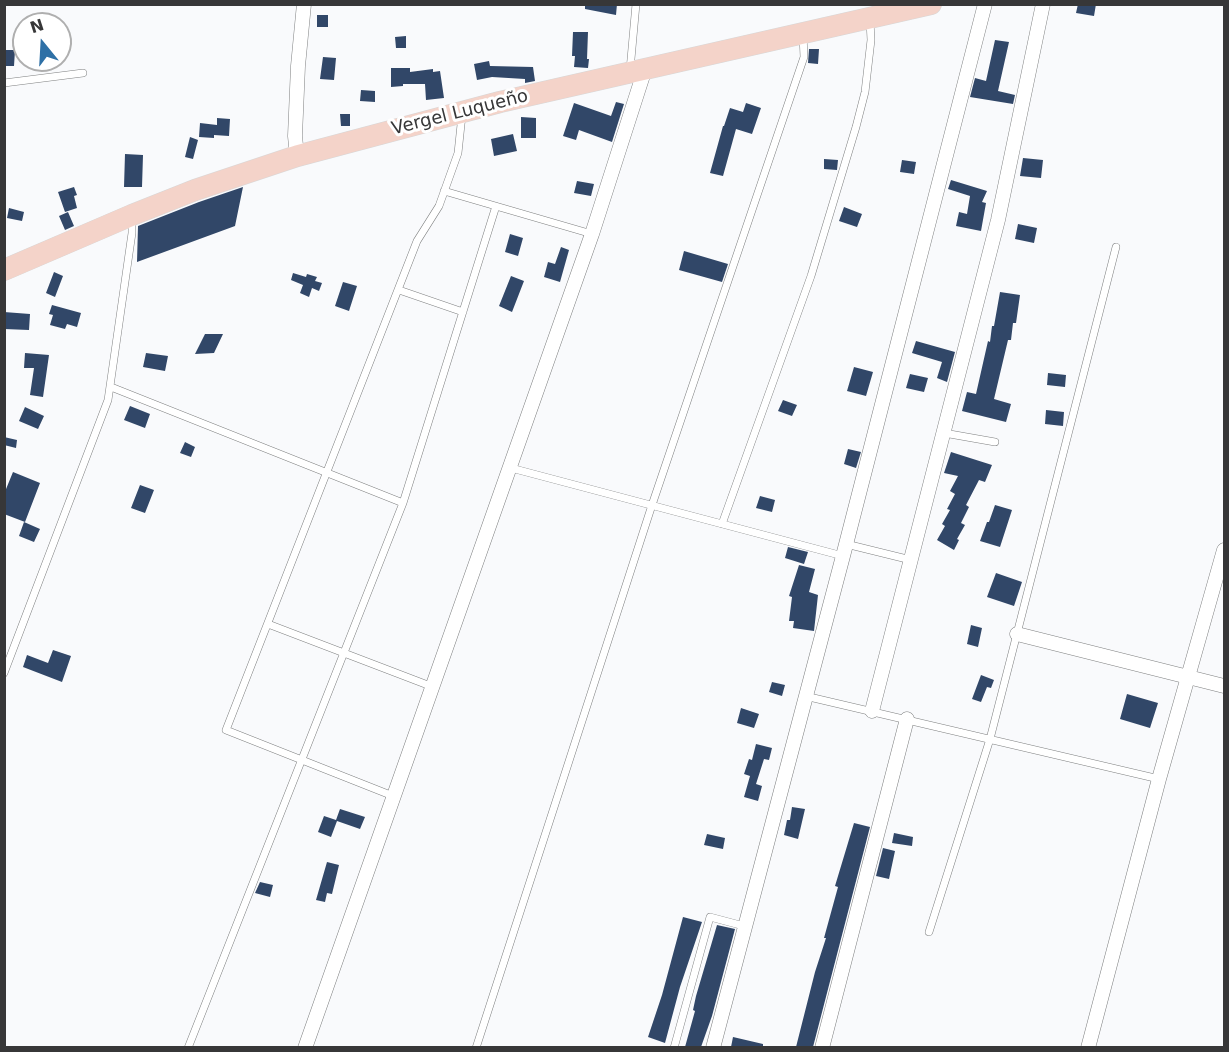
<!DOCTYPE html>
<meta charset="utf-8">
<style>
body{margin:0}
#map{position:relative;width:1229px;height:1052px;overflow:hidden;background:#f9fafc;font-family:"DejaVu Sans",sans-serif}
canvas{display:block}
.frame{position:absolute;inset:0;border:6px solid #373738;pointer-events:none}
.north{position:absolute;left:12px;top:12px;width:60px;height:60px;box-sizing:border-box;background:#fff;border:2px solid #afafaf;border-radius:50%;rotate:342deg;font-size:16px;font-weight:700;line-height:24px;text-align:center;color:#373738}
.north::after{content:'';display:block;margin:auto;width:21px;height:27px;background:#2e70a6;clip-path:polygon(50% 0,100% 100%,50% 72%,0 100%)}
</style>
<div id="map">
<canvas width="1229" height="1052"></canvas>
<div class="frame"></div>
<div class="north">N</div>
</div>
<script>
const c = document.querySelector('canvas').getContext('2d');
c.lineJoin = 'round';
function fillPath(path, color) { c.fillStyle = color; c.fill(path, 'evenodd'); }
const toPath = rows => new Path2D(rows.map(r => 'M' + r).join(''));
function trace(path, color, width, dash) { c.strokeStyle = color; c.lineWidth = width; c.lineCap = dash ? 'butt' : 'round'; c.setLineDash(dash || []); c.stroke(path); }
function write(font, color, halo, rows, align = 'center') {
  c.font = font + ' "DejaVu Sans",sans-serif'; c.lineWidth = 6; c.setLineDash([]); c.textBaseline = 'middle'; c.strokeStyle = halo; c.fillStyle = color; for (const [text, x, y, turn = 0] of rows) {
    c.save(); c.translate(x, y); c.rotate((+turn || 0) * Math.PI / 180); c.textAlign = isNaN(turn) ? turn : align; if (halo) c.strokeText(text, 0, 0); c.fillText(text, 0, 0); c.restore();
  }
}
fillPath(toPath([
 [585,4,617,4,616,15,585,9],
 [1078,4,1096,4,1094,16,1076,13],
 [317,15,328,15,328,27,317,27],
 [573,32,588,32,587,59,589,59,588,68,574,67,575,56,572,56],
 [406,36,406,48,396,48,395,37],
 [995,40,1009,42,998,91,1015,95,1013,104,970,97,975,78,986,81],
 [809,49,819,49,818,64,808,63],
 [4,50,15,50,14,66,4,66],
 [323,57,336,58,334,80,320,79],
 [489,61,490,66,533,67,535,81,525,83,525,79,492,77,477,80,474,64],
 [391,68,410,68,410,72,433,69,433,72,440,71,444,98,426,100,425,84,403,84,403,86,391,87],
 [361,90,375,91,375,102,360,101],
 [616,102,624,104,612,142,579,130,576,140,563,136,574,103,611,116],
 [746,103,761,108,752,134,736,129,723,176,710,173,723,126,724,126,730,108,743,112],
 [340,114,350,114,350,126,341,126],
 [521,117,536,118,536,138,521,138],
 [217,118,230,119,229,136,214,135,214,138,199,137,200,123,217,125],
 [513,134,517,151,494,156,491,139],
 [190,137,198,140,193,159,185,157],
 [125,154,143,155,142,187,124,187],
 [1023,158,1043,160,1041,178,1020,176],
 [824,159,838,160,837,170,824,169],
 [902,160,916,162,914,174,900,172],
 [951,180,987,191,982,202,986,203,981,231,956,226,959,212,967,214,970,196,948,189],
 [577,181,594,184,591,196,574,193],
 [74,187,77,195,74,196,77,208,65,212,58,192],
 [243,187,235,226,137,262,138,226,199,202],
 [844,207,862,214,857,227,839,221],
 [9,208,24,212,22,221,7,218],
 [68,212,74,226,65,230,59,216],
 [1018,224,1037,228,1034,243,1015,239],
 [510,234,523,238,518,256,505,252],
 [561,247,569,250,560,282,544,277,548,262,555,264],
 [684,251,728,264,722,282,679,270],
 [54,272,63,276,55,297,46,293],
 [293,273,306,277,307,274,317,277,315,281,322,283,319,291,312,288,309,297,300,293,303,285,291,280],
 [511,276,524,281,512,312,499,306],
 [343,282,357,286,349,311,335,306],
 [1000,292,1020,295,1016,323,1013,323,1011,340,1008,340,994,399,1011,404,1006,422,962,411,967,392,976,394,988,341,990,342,992,326,994,326],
 [52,305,81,313,77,327,67,324,65,329,50,325,53,315,49,314],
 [4,312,30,314,29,330,4,329],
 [205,334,223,334,214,353,195,354],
 [916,341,955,352,947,382,937,378,942,362,912,353],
 [25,353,49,355,43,397,30,395,34,368,24,368],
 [146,353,168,356,165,371,143,367],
 [854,367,873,372,866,396,847,391],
 [1048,373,1066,375,1065,387,1047,385],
 [910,374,928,378,924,392,906,388],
 [783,400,797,405,792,416,778,411],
 [130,406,150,414,145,428,124,420],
 [25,407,44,416,38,429,19,421],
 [1046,410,1064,412,1063,426,1045,424],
 [4,437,17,440,16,448,4,445],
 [185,442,195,447,191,457,180,453],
 [848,449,861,452,856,468,844,464],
 [951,452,992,465,985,482,979,480,966,505,969,507,961,523,965,525,957,539,959,540,954,550,937,540,945,526,942,524,950,510,947,509,955,494,950,491,958,476,944,473],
 [13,472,40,483,25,522,4,514,4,494],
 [140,485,154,490,145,513,131,508],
 [760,496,775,500,772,512,756,508],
 [995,505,1012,510,1000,547,980,541,987,522,989,522],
 [24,522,40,529,34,542,19,536],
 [788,547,808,552,804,564,785,558],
 [799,565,815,569,809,592,818,595,814,631,793,628,794,621,789,621,792,597,789,596],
 [996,573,1022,582,1014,606,987,597],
 [971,625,982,628,978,647,967,644],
 [53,650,71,656,62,682,23,667,27,655,48,663],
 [981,675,994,680,991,688,987,687,981,702,972,699],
 [772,682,785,685,782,696,769,692],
 [1127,694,1158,703,1150,728,1120,719],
 [741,708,759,714,754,728,737,723],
 [756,744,772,748,769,760,764,759,756,784,762,786,758,801,744,797,750,776,744,774,749,759,752,760],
 [792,807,805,809,798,839,784,835,787,820,790,820],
 [340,809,365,817,360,829,337,821,331,837,318,832,324,816,336,820],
 [854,823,870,827,813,1047,796,1047,815,972,826,938,824,938,838,887,835,886],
 [894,833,913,837,912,846,892,843],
 [707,834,725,838,723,849,704,845],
 [883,848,895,851,889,879,876,876],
 [327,862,339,865,332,894,327,893,325,902,316,900],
 [260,882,273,885,270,897,255,893],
 [683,917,702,922,680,987,665,1043,648,1037,662,995],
 [717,925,735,929,712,1016,701,1047,685,1047,695,1011,693,1010,696,996],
 [733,1037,763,1044,763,1047,731,1047]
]), '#314768');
const service = toPath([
 [630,70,636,4],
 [4,83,83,73],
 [444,191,592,234],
 [399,290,463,312],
 [111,387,403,503],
 [944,433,995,442],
 [511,468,843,556],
 [722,524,811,276,856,127,865,92,871,40,870,21],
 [846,544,911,560],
 [268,624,433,687],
 [4,673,108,400,132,233,132,219],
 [805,696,1159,779],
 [393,796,226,730,417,241,439,206,458,153,462,115],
 [929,932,990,739,1116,247],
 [188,1048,403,503,496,206],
 [476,1048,652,505,804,57,803,35],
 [674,1048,710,917,744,926]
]);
const minor = toPath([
 [297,156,295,136,298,66,304,4],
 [1017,634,1224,686],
 [872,711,998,220,1043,4],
 [305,1048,592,234,645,69],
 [713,1048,843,556,985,4],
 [822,1048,907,719],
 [1088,1048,1159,779,1224,550]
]);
const primary = toPath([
 [4,270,132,215,195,190,297,156,500,102,931,4]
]);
trace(service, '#7f8081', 8);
trace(minor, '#7f8081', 15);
trace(primary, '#d7d7d7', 22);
trace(service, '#fff', 7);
trace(minor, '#fff', 14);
trace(primary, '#f4d3c9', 21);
write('18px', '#373738', '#fff', [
 ["Vergel Luqueño",460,113,-14]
]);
</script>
